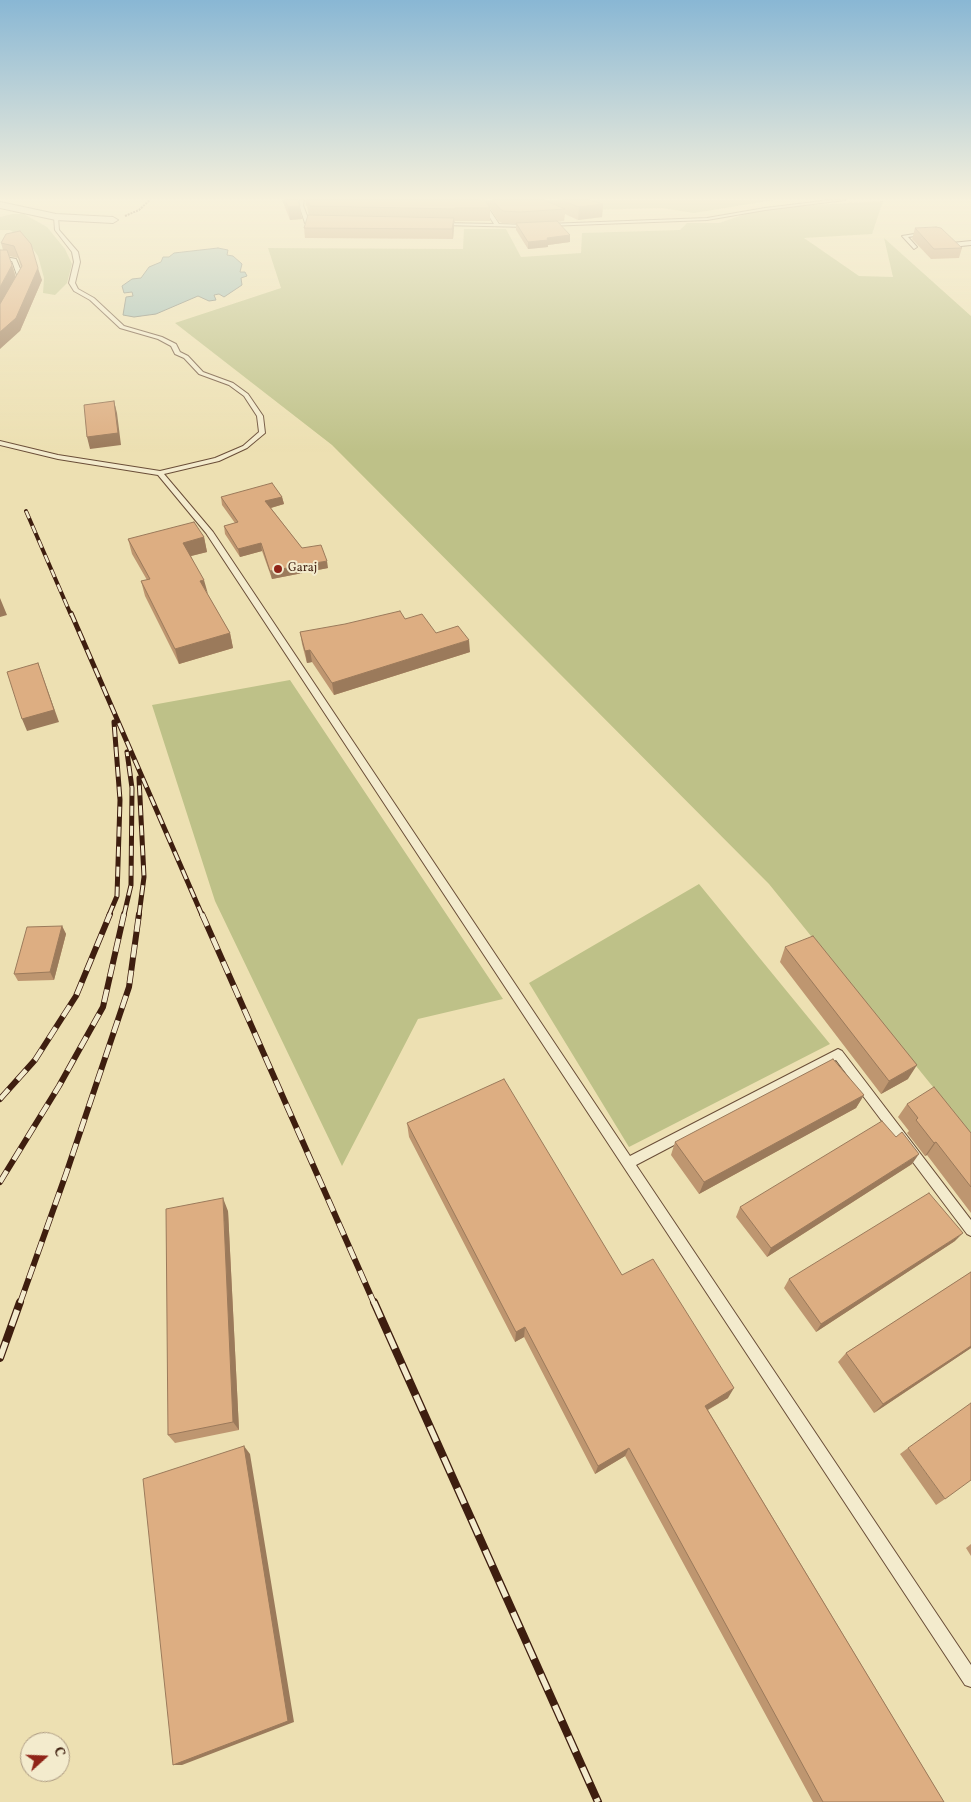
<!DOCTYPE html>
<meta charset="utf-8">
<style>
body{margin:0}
#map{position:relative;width:971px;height:1802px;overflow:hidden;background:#ede0b2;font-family:Vollkorn,serif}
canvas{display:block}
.north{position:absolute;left:20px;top:1732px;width:50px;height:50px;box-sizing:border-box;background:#f3ebcd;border:1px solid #ab9981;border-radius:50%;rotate:70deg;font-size:14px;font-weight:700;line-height:20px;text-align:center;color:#3e1e0f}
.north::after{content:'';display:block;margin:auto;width:18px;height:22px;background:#8f2418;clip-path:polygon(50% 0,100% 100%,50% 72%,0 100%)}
</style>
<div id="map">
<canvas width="971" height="1802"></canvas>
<div class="north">С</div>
</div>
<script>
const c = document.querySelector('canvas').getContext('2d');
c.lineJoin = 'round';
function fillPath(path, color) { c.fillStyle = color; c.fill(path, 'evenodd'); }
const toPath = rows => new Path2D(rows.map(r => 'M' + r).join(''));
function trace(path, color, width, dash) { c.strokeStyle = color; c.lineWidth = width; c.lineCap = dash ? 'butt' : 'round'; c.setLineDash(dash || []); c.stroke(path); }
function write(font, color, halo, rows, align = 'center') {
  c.font = font + ' Vollkorn,serif'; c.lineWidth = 4; c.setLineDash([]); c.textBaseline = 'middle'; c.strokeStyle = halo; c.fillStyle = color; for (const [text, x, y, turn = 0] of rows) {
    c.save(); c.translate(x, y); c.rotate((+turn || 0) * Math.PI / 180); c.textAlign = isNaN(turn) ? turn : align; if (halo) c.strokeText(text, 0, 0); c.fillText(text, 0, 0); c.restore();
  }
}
fillPath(toPath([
 [558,200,774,200,694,213,662,208,586,210],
 [883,201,872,234,804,238,859,276,893,277,884,238,971,316,971,1134,769,884,332,445,175,323,281,288,268,248,463,249,464,229,506,229,521,257,581,253,582,233,680,230,687,223,719,223,763,208],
 [12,214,24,214,47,227,65,249,72,264,67,283,55,295,43,293,44,278,38,256,29,243,10,230,0,230,0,217],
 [290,680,503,999,418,1019,342,1166,215,901,152,705],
 [699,884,830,1044,629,1147,529,983]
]), '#bec188');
const water = toPath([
 [218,248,228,250,227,255,233,256,242,264,240,272,245,272,247,276,241,278,242,285,224,297,219,294,214,295,216,300,209,301,198,296,156,314,134,317,123,315,126,297,133,296,132,292,124,293,122,286,132,279,141,278,149,267,161,262,163,257,169,257,174,253,218,248]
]);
fillPath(water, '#9bbbb5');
trace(water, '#767c73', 1);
const lane = toPath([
 [300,200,304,200,303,205,309,221,318,221,320,223,305,223,299,205,300,200],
 [479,200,483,200,499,224,528,225,530,226,528,227,442,225,440,224,442,223,494,224,479,200],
 [831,200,845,200,765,210,707,220,547,226,545,225,547,224,707,218,765,208,831,200],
 [56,216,58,217,59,230,78,252,80,262,75,283,78,289,94,298,124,326,162,337,176,344,180,352,188,356,203,372,233,383,248,394,263,416,265,433,247,448,219,461,164,474,213,532,630,1156,838,1049,842,1051,971,1220,971,1236,967,1234,836,1060,636,1165,971,1665,971,1687,965,1685,206,533,158,475,58,459,0,445,0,441,58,455,160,471,215,458,243,446,259,432,257,416,244,396,229,385,199,374,184,358,175,354,171,346,158,339,120,328,90,300,74,291,69,283,74,262,72,252,55,230,54,217,56,216],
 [927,232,929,234,908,237,917,247,914,249,902,236,927,232],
 [944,239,948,239,952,243,971,241,971,245,951,247,944,241,944,239],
 [0,256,16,259,24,278,21,283,16,282,18,278,12,261,0,260,0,256]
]);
const street = toPath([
 [0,202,56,214,113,217,118,220,113,223,56,220,0,208,0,202]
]);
trace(lane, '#6a4e38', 2);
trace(street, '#6a4e38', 2);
trace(toPath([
 [125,216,139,210,150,200]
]), '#3e1e0f', 2, [2, 1]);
fillPath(lane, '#f3ebcd');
fillPath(street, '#f3ebcd');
const railFar3 = toPath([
 [26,511,71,615]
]);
const railFar2 = toPath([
 [71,613,202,915],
 [109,915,117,896,120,800,114,722],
 [124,915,131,885,132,788,127,752],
 [139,915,144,877,139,778]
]);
const railFar1 = toPath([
 [202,914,374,1303],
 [0,1099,35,1060,76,996,110,914],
 [0,1182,59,1086,103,1007,124,914],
 [20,1303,66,1174,129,987,139,914]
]);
const rail = toPath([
 [374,1302,598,1802],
 [0,1358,20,1302]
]);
trace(railFar3, '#3e1e0f', 4);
trace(railFar2, '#3e1e0f', 5);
trace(railFar1, '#3e1e0f', 6);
trace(rail, '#3e1e0f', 8);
trace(railFar3, '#f3ebcd', 2.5, [8]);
trace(railFar2, '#f3ebcd', 3, [10]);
trace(railFar1, '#f3ebcd', 4.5, [13]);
trace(rail, '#f3ebcd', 5.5, [17]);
fillPath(toPath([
 [282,200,298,200,302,219,290,220],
 [305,200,589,200,603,204,602,217,578,220,565,214,564,221,557,222,570,235,570,242,548,245,548,247,528,249,516,230,516,224,502,223,498,221,490,208,490,221,455,221,455,222,454,222,453,239,305,238,304,228,309,215,308,212,307,206,306,206],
 [915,228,962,248,959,258,931,259,912,239],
 [6,234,42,280,20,331,3,250,1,243],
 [9,256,18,258,21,267,16,277],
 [221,497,282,497,284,504,271,508,302,548,328,568,272,579,262,551,240,557,225,534,224,526,235,523,222,505],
 [204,537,207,552,191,556,207,593,230,633,233,648,179,664,145,596,141,581,147,580,132,554,128,539],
 [405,619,436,633,470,652,334,695,312,662,307,663,302,644,300,632],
 [62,926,66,934,54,980,18,981,14,974],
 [785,947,908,1079,881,1094,780,962],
 [864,1095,856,1108,699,1194,671,1155,675,1142],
 [907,1104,971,1133,971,1213,927,1155,925,1156,907,1133,909,1131,898,1117],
 [407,1123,622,1275,728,1398,708,1410,944,1802,813,1802,625,1456,595,1474,524,1337,515,1342,409,1137],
 [912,1164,767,1257,736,1217,740,1207],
 [228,1211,239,1430,175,1443,168,1435],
 [955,1241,816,1332,784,1288,789,1279],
 [971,1272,971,1348,874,1413,838,1362,846,1353],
 [908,1448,945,1499,936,1505,900,1454],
 [971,1544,971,1556,966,1548]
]), '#be9670');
fillPath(toPath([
 [603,204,602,217,578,220,579,207],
 [300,206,302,219,290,220,288,207],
 [454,218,454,228,453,239,452,229],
 [570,235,570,242,548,245,548,247,528,249,528,242,547,238],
 [12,265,16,278,0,307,0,287],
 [38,268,42,280,20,331,0,349,0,332],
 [114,401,117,413,121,445,90,449,87,437],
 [282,497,284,504,267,509,265,501],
 [204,537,207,552,187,557,183,543],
 [261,543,262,551,240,557,238,549],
 [327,561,328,568,272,579,270,571],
 [204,580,208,594,200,581],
 [0,598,7,615,0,617],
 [230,633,233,648,179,664,175,649],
 [469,640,470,652,334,695,332,683],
 [310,650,312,662,307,663,305,651],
 [38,663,59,722,27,731,22,719],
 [62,926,66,934,54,980,50,972],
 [917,1065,908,1079,881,1094,889,1081],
 [864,1095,856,1108,699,1194,704,1182],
 [936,1142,927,1155,925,1156,934,1143],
 [919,1154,912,1164,767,1257,771,1248],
 [223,1198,228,1211,239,1430,233,1422],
 [963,1233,955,1241,816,1332,821,1324],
 [525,1327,524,1337,515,1342,516,1332],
 [971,1346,971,1348,874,1413,883,1404],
 [734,1388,728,1398,700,1414,705,1406],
 [244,1446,250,1454,294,1722,182,1765,173,1765],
 [629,1448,625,1456,595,1474,598,1466]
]), '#9b7a5b');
const building = toPath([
 [285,200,298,200,300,206,288,207,285,200],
 [307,200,485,200,490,208,455,208,455,209,310,206,307,200],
 [493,200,544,200,565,209,520,212,503,211,499,208,493,200],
 [561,200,589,200,603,204,579,207,561,200],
 [308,215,454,218,452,229,304,228,308,215],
 [557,221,570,235,547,238,548,240,528,242,516,223,557,221],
 [936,227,941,228,962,248,934,249,915,228,936,227],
 [20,231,31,244,38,268,16,318,0,332,0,304,22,266,14,246,1,243,6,234,20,231],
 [0,250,7,250,12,265,0,287,0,250],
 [114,401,118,433,87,437,84,405,114,401],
 [272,483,282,497,265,501,302,548,321,545,327,561,270,571,261,543,238,549,224,526,238,522,221,497,272,483],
 [194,522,204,537,183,543,204,580,200,581,230,633,175,649,141,581,150,579,128,539,194,522],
 [400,611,405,619,422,614,436,633,458,626,469,640,332,683,310,650,305,651,300,632,345,624,400,611],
 [38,663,54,710,22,719,7,672,38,663],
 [62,926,50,972,14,974,27,927,62,926],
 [813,936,917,1065,889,1081,785,947,813,936],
 [833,1059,864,1095,704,1182,675,1142,833,1059],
 [504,1079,622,1275,653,1259,734,1388,705,1406,944,1802,823,1802,629,1448,598,1466,525,1327,516,1332,407,1123,504,1079],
 [934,1087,971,1133,971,1187,936,1142,934,1143,916,1120,918,1118,907,1104,934,1087],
 [882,1121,896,1137,902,1132,919,1154,771,1248,740,1207,882,1121],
 [929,1193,963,1233,821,1324,789,1279,929,1193],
 [223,1198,233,1422,168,1435,166,1209,223,1198],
 [971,1272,971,1346,883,1404,846,1353,971,1272],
 [971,1403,971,1480,945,1499,908,1448,971,1403],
 [244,1446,288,1721,173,1765,143,1479,244,1446]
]);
fillPath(building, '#ddae82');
trace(building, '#9b7a5b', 1);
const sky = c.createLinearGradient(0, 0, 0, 452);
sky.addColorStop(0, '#89b7d4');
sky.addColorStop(0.44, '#f7f1dc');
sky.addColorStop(1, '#f7f1dc00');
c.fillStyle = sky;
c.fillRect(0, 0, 971, 452);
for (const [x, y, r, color] of [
 [278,569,5,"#8f2418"]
]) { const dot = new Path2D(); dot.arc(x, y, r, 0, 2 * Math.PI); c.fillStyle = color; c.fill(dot); trace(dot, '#f3ebcd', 2); }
write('12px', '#3e1e0f', '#f3ebcd', [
 ["Garaj",288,569]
], 'left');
</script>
